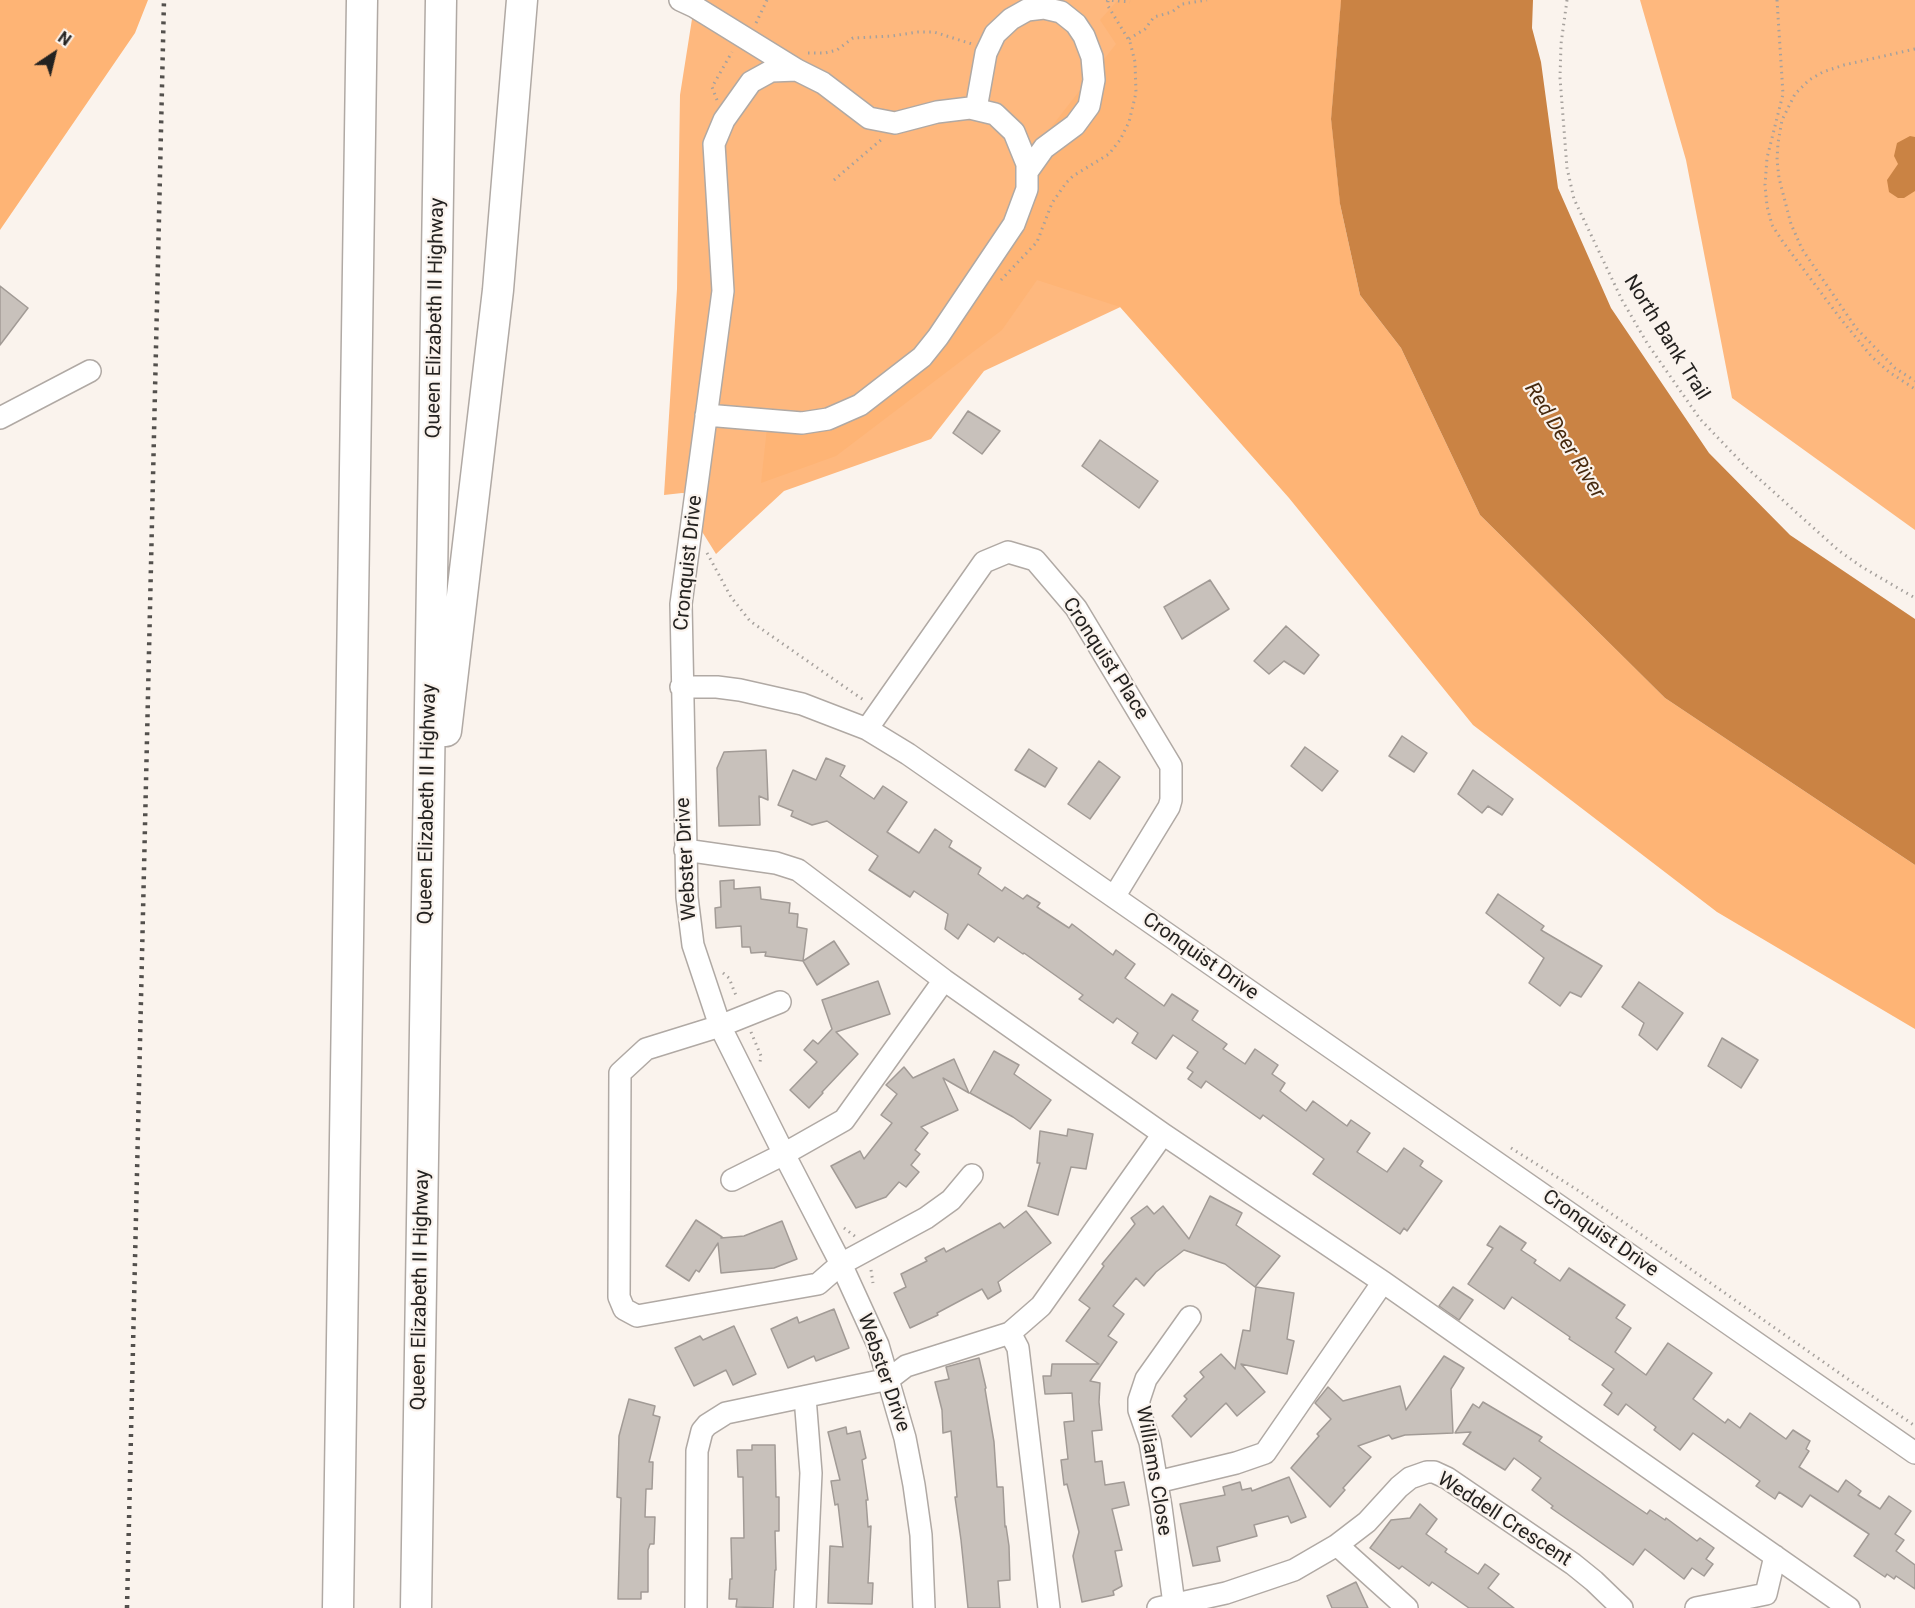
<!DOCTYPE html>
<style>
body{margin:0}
#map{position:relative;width:1915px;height:1608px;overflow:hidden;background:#faf3ed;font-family:Roboto,sans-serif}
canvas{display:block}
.north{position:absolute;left:24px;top:24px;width:60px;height:60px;-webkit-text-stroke:4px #faf3ed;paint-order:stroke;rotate:35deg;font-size:16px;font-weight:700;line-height:24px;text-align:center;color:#242220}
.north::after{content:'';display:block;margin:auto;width:21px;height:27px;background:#242220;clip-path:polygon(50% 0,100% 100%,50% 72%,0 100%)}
</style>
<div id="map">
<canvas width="1915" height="1608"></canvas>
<div class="north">N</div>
</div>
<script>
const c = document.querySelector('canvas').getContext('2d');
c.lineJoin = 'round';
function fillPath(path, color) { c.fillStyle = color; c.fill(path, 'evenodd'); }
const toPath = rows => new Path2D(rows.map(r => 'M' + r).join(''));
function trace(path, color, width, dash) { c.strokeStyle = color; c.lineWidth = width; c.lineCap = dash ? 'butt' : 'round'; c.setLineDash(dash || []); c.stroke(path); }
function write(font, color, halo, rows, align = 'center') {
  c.font = font + ' Roboto,sans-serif'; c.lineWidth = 4.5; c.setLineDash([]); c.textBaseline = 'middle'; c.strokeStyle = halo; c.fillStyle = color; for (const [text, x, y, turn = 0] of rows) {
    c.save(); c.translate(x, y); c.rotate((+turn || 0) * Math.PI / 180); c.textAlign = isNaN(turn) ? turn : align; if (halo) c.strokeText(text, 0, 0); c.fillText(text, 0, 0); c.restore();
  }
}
fillPath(toPath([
 [695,0,1341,0,1331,119,1340,204,984,371,931,439,784,491,716,554,701,530,704,495,682,493,664,495,677,289,680,95],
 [1640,0,1915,0,1915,530,1732,398,1686,160]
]), '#feb87e');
fillPath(toPath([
 [0,0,148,0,135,33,0,230],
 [1118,0,1341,0,1331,119,1340,204,1360,295,1401,348,1480,515,1665,698,1915,865,1915,1029,1717,912,1473,725,1289,498,1120,307,1037,280,1002,330,836,456,761,483,767,428,811,424,903,377,1004,247,1038,144,1116,44,1100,20]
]), '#feb475');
fillPath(toPath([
 [1341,0,1533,0,1532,28,1541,62,1558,188,1611,308,1709,453,1790,535,1915,619,1915,865,1665,698,1480,515,1401,348,1360,295,1340,204,1331,119],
 [1910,136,1915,137,1915,191,1904,198,1898,198,1889,192,1887,180,1898,164,1894,156,1897,143]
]), '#ca8344');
const building = toPath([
 [0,286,28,308,0,345,0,286],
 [968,411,1000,431,982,454,953,433,968,411],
 [1100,440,1158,481,1139,508,1082,466,1100,440],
 [1210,580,1229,609,1182,639,1164,607,1210,580],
 [1286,626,1319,655,1304,674,1284,661,1269,674,1254,661,1286,626],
 [1402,736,1427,753,1414,772,1389,756,1402,736],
 [1305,747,1338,771,1322,791,1291,766,1305,747],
 [1029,749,1057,768,1045,787,1015,770,1029,749],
 [766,750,768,800,759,796,760,825,719,826,717,768,724,752,766,750],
 [826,758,845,766,840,776,874,799,883,786,907,802,887,832,919,853,935,829,952,841,949,847,981,868,978,874,1002,891,1005,887,1023,899,1027,895,1040,903,1037,907,1069,928,1072,924,1113,955,1116,950,1135,964,1125,978,1164,1006,1172,994,1198,1011,1192,1020,1227,1044,1223,1049,1245,1064,1255,1049,1278,1065,1272,1074,1285,1083,1280,1091,1306,1111,1313,1101,1347,1126,1351,1120,1370,1133,1357,1152,1387,1172,1404,1148,1423,1161,1420,1166,1442,1181,1407,1231,1404,1228,1400,1234,1313,1174,1324,1159,1263,1115,1260,1119,1206,1081,1201,1088,1188,1079,1193,1072,1187,1068,1198,1052,1173,1035,1156,1059,1132,1043,1138,1033,1117,1018,1113,1023,1079,999,1083,995,1024,953,1023,954,998,937,994,942,968,924,958,939,945,929,948,914,914,891,910,897,869,870,878,856,827,821,812,825,791,816,793,811,778,805,793,770,816,780,826,758],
 [1099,761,1120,777,1090,819,1068,804,1099,761],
 [1473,770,1513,799,1502,815,1488,806,1482,813,1458,794,1473,770],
 [734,880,734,889,760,887,761,899,790,903,789,913,798,914,797,927,807,929,803,961,834,941,849,964,817,985,803,961,765,956,766,952,751,953,750,947,742,947,741,926,716,928,715,908,721,907,720,881,734,880],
 [1498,894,1544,926,1541,930,1602,966,1581,997,1570,992,1560,1006,1529,983,1544,958,1486,913,1498,894],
 [878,981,890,1014,836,1032,858,1054,822,1092,823,1093,809,1108,790,1090,817,1062,804,1050,813,1040,818,1044,832,1029,822,1000,878,981],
 [1639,982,1683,1013,1657,1050,1639,1035,1644,1023,1622,1007,1639,982],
 [1722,1038,1758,1060,1741,1088,1708,1066,1722,1038],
 [994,1051,1019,1065,1014,1074,1051,1100,1030,1129,1013,1117,970,1093,994,1051],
 [954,1059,969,1093,943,1078,958,1110,921,1127,928,1133,915,1150,920,1154,911,1165,919,1172,906,1187,899,1182,886,1197,856,1208,831,1166,860,1151,864,1159,892,1123,881,1115,897,1094,886,1085,904,1067,913,1078,954,1059],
 [1068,1129,1093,1134,1086,1169,1071,1167,1058,1215,1028,1206,1040,1163,1037,1163,1040,1131,1067,1136,1068,1129],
 [1210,1196,1242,1213,1236,1225,1280,1256,1255,1287,1225,1264,1184,1250,1156,1272,1144,1286,1136,1278,1113,1306,1124,1314,1108,1336,1117,1342,1090,1381,1100,1383,1099,1402,1102,1430,1092,1431,1095,1462,1102,1461,1105,1485,1124,1482,1129,1505,1112,1509,1122,1550,1115,1551,1122,1586,1113,1591,1114,1595,1082,1602,1073,1556,1079,1532,1067,1484,1064,1485,1061,1460,1068,1459,1064,1422,1074,1421,1072,1393,1045,1394,1043,1376,1051,1376,1052,1364,1099,1364,1066,1341,1090,1308,1079,1300,1104,1266,1102,1264,1135,1224,1131,1218,1147,1206,1154,1214,1163,1206,1189,1239,1210,1196],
 [1026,1211,1051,1243,998,1282,1001,1291,988,1299,982,1289,937,1313,938,1315,910,1328,894,1293,906,1287,901,1274,927,1261,925,1258,944,1248,946,1252,1000,1223,1004,1228,1026,1211],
 [696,1220,722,1237,721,1238,744,1236,782,1221,797,1259,774,1268,721,1273,718,1243,699,1272,696,1270,689,1281,666,1266,696,1220],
 [1500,1226,1526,1243,1521,1250,1536,1260,1534,1263,1560,1281,1569,1268,1625,1305,1616,1318,1631,1328,1615,1352,1646,1375,1668,1343,1712,1373,1693,1399,1725,1423,1728,1419,1740,1428,1750,1413,1786,1439,1793,1430,1810,1441,1806,1449,1809,1451,1799,1467,1838,1492,1846,1480,1861,1491,1858,1495,1880,1509,1889,1496,1911,1511,1895,1534,1904,1540,1896,1551,1915,1565,1915,1589,1896,1576,1894,1579,1887,1574,1885,1577,1854,1556,1869,1534,1810,1495,1802,1507,1779,1492,1775,1499,1756,1486,1760,1481,1693,1433,1680,1450,1654,1430,1656,1427,1626,1404,1618,1415,1604,1405,1612,1393,1602,1385,1614,1369,1569,1339,1570,1337,1512,1297,1504,1309,1468,1284,1493,1248,1487,1245,1500,1226],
 [1256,1287,1294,1293,1287,1339,1294,1341,1287,1374,1241,1364,1265,1392,1237,1416,1226,1403,1191,1437,1172,1416,1187,1399,1184,1396,1204,1377,1200,1372,1221,1354,1235,1369,1243,1330,1250,1331,1256,1287],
 [1453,1287,1473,1300,1459,1320,1439,1306,1453,1287],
 [834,1309,849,1348,816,1361,814,1356,788,1368,771,1329,797,1317,799,1323,834,1309],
 [734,1326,756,1374,733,1385,726,1370,694,1386,675,1348,700,1336,703,1340,734,1326],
 [1444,1356,1464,1368,1451,1389,1453,1433,1405,1435,1392,1439,1389,1435,1358,1446,1371,1457,1343,1488,1345,1490,1330,1507,1291,1468,1319,1436,1317,1434,1331,1419,1315,1403,1328,1387,1343,1401,1400,1386,1406,1410,1444,1356],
 [979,1358,986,1388,985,1389,994,1442,997,1487,1003,1487,1005,1527,1006,1526,1009,1546,1010,1580,998,1581,1000,1608,968,1608,961,1540,955,1497,957,1497,951,1431,943,1433,942,1410,935,1382,949,1379,946,1367,979,1358],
 [629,1399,655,1406,653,1415,660,1417,649,1462,653,1462,652,1489,646,1489,645,1517,655,1517,654,1544,650,1544,648,1550,648,1592,641,1592,641,1599,618,1599,621,1498,617,1497,619,1436,629,1399],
 [1483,1402,1542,1437,1539,1441,1647,1514,1650,1510,1665,1520,1666,1518,1697,1541,1700,1538,1714,1548,1706,1559,1713,1564,1704,1576,1692,1568,1684,1579,1645,1549,1633,1565,1551,1508,1553,1506,1532,1490,1541,1478,1514,1458,1505,1470,1463,1444,1471,1432,1455,1433,1473,1404,1479,1408,1483,1402],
 [846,1427,847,1434,860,1431,866,1458,862,1460,868,1500,866,1500,868,1527,871,1526,868,1583,873,1583,872,1604,828,1603,830,1546,843,1547,838,1504,835,1505,831,1481,840,1480,828,1432,846,1427],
 [752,1445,775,1445,776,1497,779,1497,779,1531,775,1531,776,1570,775,1570,773,1608,736,1607,737,1599,729,1599,730,1579,732,1579,731,1538,744,1538,743,1477,738,1477,737,1450,752,1450,752,1445],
 [1289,1477,1306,1517,1291,1523,1288,1516,1254,1525,1257,1536,1217,1547,1220,1561,1193,1566,1180,1504,1225,1495,1223,1487,1240,1482,1242,1490,1251,1488,1252,1491,1289,1477],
 [1420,1504,1437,1519,1426,1534,1447,1549,1445,1552,1478,1574,1485,1564,1499,1574,1488,1588,1514,1608,1469,1608,1432,1582,1429,1586,1402,1566,1399,1569,1370,1548,1391,1520,1410,1518,1420,1504],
 [1356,1582,1368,1608,1332,1608,1327,1596,1356,1582]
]);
fillPath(building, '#c8c1bb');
trace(building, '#a29b96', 1.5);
const minor = toPath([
 [680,0,695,7,797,70,823,83,869,118,895,123,937,112,970,108,995,114,1014,132,1027,164,1027,189,1014,224,938,337,922,357,860,405,828,419,802,423,706,415],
 [797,70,771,71,751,82,724,120,714,144,723,291,681,604,687,897,693,945,720,1026,784,1154,841,1264,878,1345,905,1438,914,1485,921,1535,924,1608],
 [976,109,986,53,995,34,1011,19,1027,10,1044,8,1061,12,1076,24,1084,36,1092,57,1094,80,1089,106,1075,125,1044,148,1027,172],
 [0,418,90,371],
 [681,687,717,687,740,690,802,704,867,729,908,754,1915,1453],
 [867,729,984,562,1008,552,1035,560,1076,608,1171,766,1171,800,1169,807,1114,897],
 [685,850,776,863,798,870,944,980,1163,1134,1383,1282,1849,1608],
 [780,1002,720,1026,646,1049,620,1073,619,1297,624,1309,637,1316,818,1284,841,1264,926,1218,951,1200,972,1175],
 [732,1180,784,1154,844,1120,944,980],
 [1010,1333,1018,1348,1049,1608],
 [1157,1482,1236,1463,1265,1453,1383,1282],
 [1337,1545,1407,1608],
 [1174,1604,1161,1507,1150,1442,1139,1410,1139,1400,1146,1379,1190,1317],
 [696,1608,697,1451,702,1431,707,1425,726,1413,889,1379,906,1366,1010,1333,1041,1306,1163,1134],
 [805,1608,811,1473,805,1397],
 [1158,1608,1226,1593,1294,1570,1337,1545,1367,1522,1399,1487,1410,1478,1427,1472,1434,1472,1447,1478,1573,1564,1594,1581,1622,1608],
 [1696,1608,1766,1594,1775,1556]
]);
const highway = toPath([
 [446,731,498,290,522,0],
 [338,1608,362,0],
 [416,1608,441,0]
]);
trace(minor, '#b0a9a4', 24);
trace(highway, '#b0a9a4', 33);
trace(toPath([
 [1106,0,1130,2],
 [1567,0,1561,44,1560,78,1567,168,1574,199,1622,300,1647,343,1700,419,1746,467,1838,550,1862,567,1915,598],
 [1777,0,1783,94,1767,158,1765,185,1767,206,1772,225,1783,242,1840,318,1872,357,1889,372,1915,389],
 [756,23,767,0],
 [1129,39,1145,29,1154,17,1172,12,1182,4,1207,0],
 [1915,49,1844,65,1823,72,1809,80,1795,94,1782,120,1778,143,1777,160,1779,178,1786,205,1791,224,1802,249,1856,328,1895,368,1915,381],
 [808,53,825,53,837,50,853,38,892,36,918,32,934,32,972,44],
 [717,100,712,87,732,52],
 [834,180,882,139],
 [1001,280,1037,242,1052,203,1066,183,1073,176,1109,154,1120,140,1129,122,1136,93,1135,62,1130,42,1108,6,1108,1],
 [707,553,731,597,750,621,865,701],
 [723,973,729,978,737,998],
 [751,1032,761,1056,760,1062],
 [1511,1148,1579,1191,1915,1426],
 [844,1228,856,1237],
 [871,1270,873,1283]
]), '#a6a19d', 3, [1.5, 4.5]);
trace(minor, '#fff', 21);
trace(highway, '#fff', 30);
trace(toPath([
 [127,1608,164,0]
]), '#53504d', 4.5, [3, 6]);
write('20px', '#242220', '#faf3ed', [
 ["Queen Elizabeth II Highway",436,318,-89],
 ["North Bank Trail",1666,338,58],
 ["Cronquist Drive",689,563,-84],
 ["Cronquist Place",1105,659,57],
 ["Queen Elizabeth II Highway",428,804,-89],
 ["Webster Drive",687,859,-93],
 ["Cronquist Drive",1200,957,35],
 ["Cronquist Drive",1600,1234,35],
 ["Queen Elizabeth II Highway",421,1290,-89],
 ["Webster Drive",883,1373,71],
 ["Williams Close",1153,1471,80],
 ["Weddell Crescent",1504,1520,33]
]);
write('italic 21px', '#472a0f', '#faf3ed', [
 ["Red Deer River",1564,441,58]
]);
</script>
